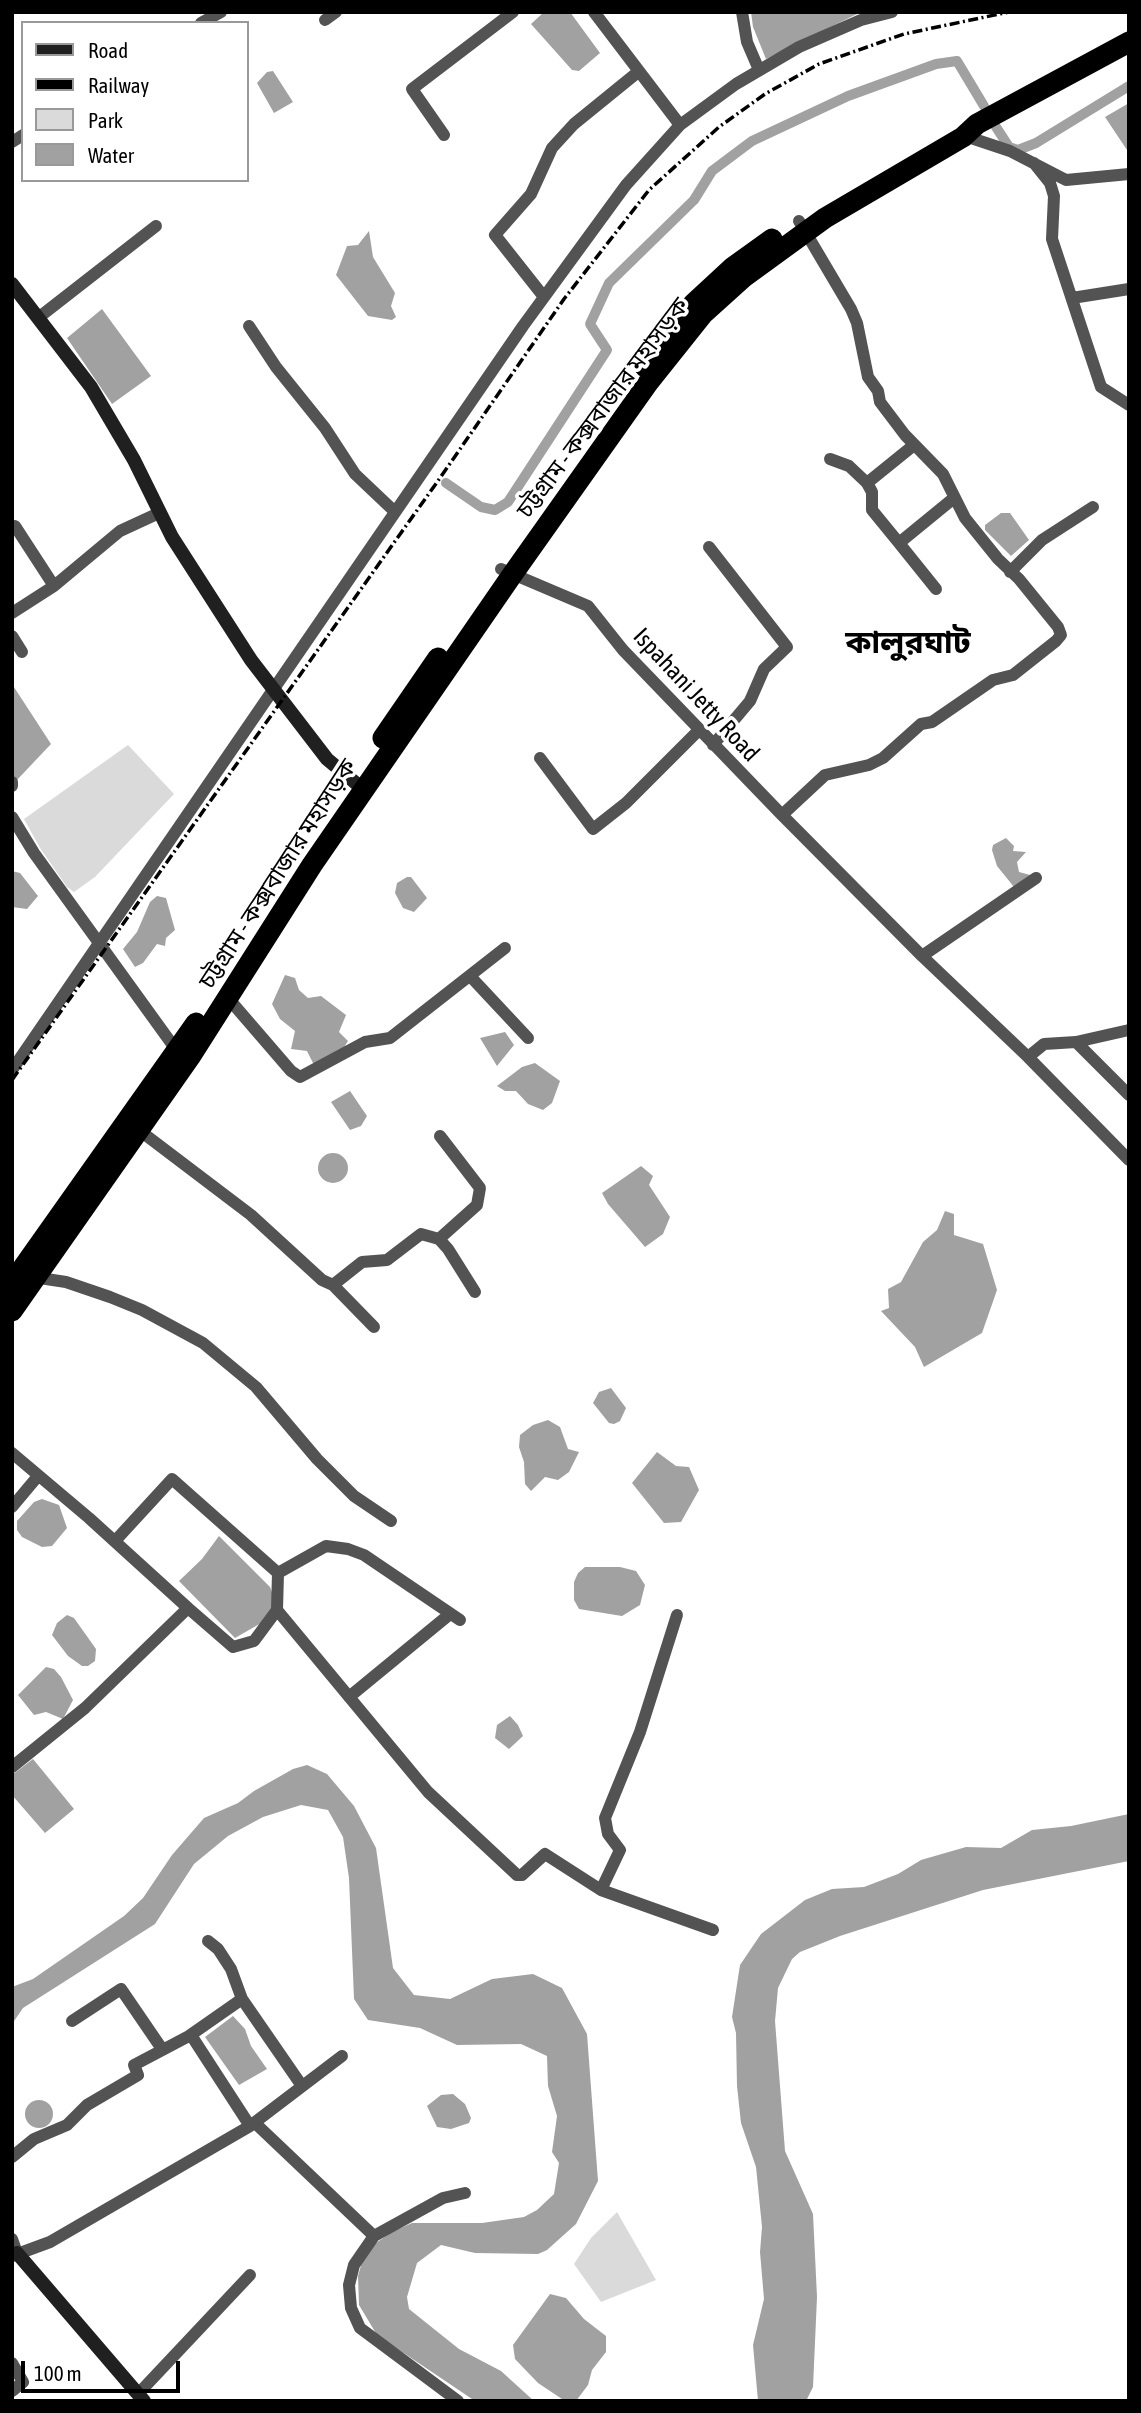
<!DOCTYPE html>
<meta charset="utf-8">
<style>
body{margin:0}
#map{position:relative;width:1141px;height:2413px;overflow:hidden;background:#fff;font-family:"Asap Condensed",sans-serif}
canvas{display:block}
.frame{position:absolute;inset:0;border:14px solid #000;pointer-events:none}
.legend{position:absolute;left:21px;top:21px;width:228px;height:161px;box-sizing:border-box;background:#fff;border:2px solid #999;margin:0;padding:9px 12px;list-style:none;font-size:21px;color:#000}
.legend li{display:flex;align-items:center;gap:14px;height:35px}
.legend b{width:35px;border:2px solid #999}
.scale{position:absolute;left:21px;top:2361px;width:159px;height:32px;box-sizing:border-box;border:4px solid #000;border-top:0;padding-left:9px;font-size:21px;line-height:24px;white-space:nowrap;color:#000;-webkit-text-stroke:5px #fff;paint-order:stroke}
</style>
<div id="map">
<canvas width="1141" height="2413"></canvas>
<div class="frame"></div>
<ul class="legend">
<li><b style="height:9px;background:#202020"></b>Road</li>
<li><b style="height:9px;background:#000"></b>Railway</li>
<li><b style="height:19px;background:#dadada"></b>Park</li>
<li><b style="height:19px;background:#a1a1a1"></b>Water</li>
</ul>
<div class="scale">100 m</div>
</div>
<script>
const c = document.querySelector('canvas').getContext('2d');
c.lineJoin = 'round';
function fillPath(path, color) { c.fillStyle = color; c.fill(path, 'evenodd'); }
const toPath = rows => new Path2D(rows.map(r => 'M' + r).join(''));
function trace(path, color, width, dash) { c.strokeStyle = color; c.lineWidth = width; c.lineCap = dash ? 'butt' : 'round'; c.setLineDash(dash || []); c.stroke(path); }
function write(font, color, halo, rows, align = 'center') {
  c.font = font + ' "Asap Condensed","Noto Sans Bengali",sans-serif'; c.lineWidth = 7; c.setLineDash([]); c.textBaseline = 'middle'; c.strokeStyle = halo; c.fillStyle = color; for (const [text, x, y, turn = 0] of rows) {
    c.save(); c.translate(x, y); c.rotate((+turn || 0) * Math.PI / 180); c.textAlign = isNaN(turn) ? turn : align; if (halo) c.strokeText(text, 0, 0); c.fillText(text, 0, 0); c.restore();
  }
}
fillPath(toPath([
 [128,745,174,794,95,877,74,892,67,887,40,848,24,819],
 [617,2212,656,2280,601,2302,574,2264,591,2238]
]), '#dadada');
fillPath(toPath([
 [544,12,570,12,600,53,579,71,572,70,531,24],
 [751,12,861,12,766,59,753,27],
 [273,71,293,102,274,113,257,83,267,72],
 [1129,103,1129,153,1105,117],
 [369,231,373,257,395,293,391,306,396,317,392,320,368,316,336,275,347,246,358,245],
 [102,309,151,376,112,404,67,338],
 [1001,513,1010,513,1029,540,1011,556,985,530,985,525],
 [12,684,51,744,16,781,12,775],
 [1006,838,1014,846,1013,851,1026,852,1017,862,1019,872,1034,876,1014,887,997,866,992,850,993,845],
 [12,871,20,873,38,896,27,909,12,907],
 [407,877,411,877,427,898,414,912,403,908,395,893,397,883],
 [157,896,166,898,175,930,166,938,165,946,157,944,143,963,135,967,123,949,137,932,150,902],
 [285,975,295,978,299,990,308,998,321,996,346,1015,339,1032,348,1041,341,1052,314,1065,307,1051,291,1049,295,1031,280,1019,272,1004],
 [505,1032,514,1045,497,1066,480,1038],
 [535,1063,560,1081,552,1103,543,1110,528,1104,516,1091,505,1091,497,1086,522,1067],
 [350,1091,367,1116,361,1126,350,1130,331,1102],
 '318 1168a15 15 0 1 1 30 0a15 15 0 1 1-30 0Z',
 [641,1166,653,1176,649,1185,670,1217,663,1234,645,1247,608,1204,602,1193],
 [945,1211,954,1214,954,1235,983,1244,997,1290,982,1333,924,1367,915,1347,881,1311,889,1308,888,1289,901,1282,923,1242,937,1230],
 [611,1388,626,1408,620,1421,614,1424,609,1423,593,1403,599,1392],
 [548,1420,560,1427,568,1449,579,1452,569,1472,558,1480,545,1477,531,1491,525,1484,524,1462,519,1447,520,1435,533,1425],
 [657,1452,676,1466,689,1467,699,1490,681,1522,664,1523,632,1483],
 [42,1499,59,1505,67,1528,52,1546,42,1547,22,1537,17,1530,17,1521,34,1502],
 [219,1536,270,1587,276,1603,263,1622,235,1638,179,1581,202,1559],
 [585,1567,620,1567,636,1571,645,1585,640,1605,622,1616,579,1609,574,1600,574,1582,578,1573],
 [67,1615,74,1618,96,1649,95,1661,88,1666,82,1666,68,1656,52,1635,57,1623],
 [46,1667,54,1669,61,1677,73,1700,63,1719,46,1712,34,1715,18,1695],
 [510,1716,518,1725,523,1736,509,1749,495,1738,497,1725],
 [33,1759,74,1809,45,1833,12,1795,12,1775],
 [307,1765,327,1774,354,1806,376,1848,393,1968,414,1995,450,1999,492,1979,533,1974,562,1988,587,2034,598,2181,576,2224,547,2250,538,2254,475,2253,441,2245,417,2263,407,2297,409,2309,459,2349,501,2371,534,2401,475,2401,377,2335,359,2305,358,2276,362,2262,373,2245,392,2232,412,2223,482,2223,524,2217,537,2210,554,2194,559,2163,552,2152,557,2116,548,2086,547,2056,521,2044,457,2045,420,2028,368,2020,354,1999,349,1878,343,1837,328,1810,301,1805,263,1817,228,1836,194,1864,155,1924,23,2008,12,2024,12,1987,33,1979,124,1916,143,1898,172,1855,204,1818,238,1803,254,1791,293,1769],
 [1129,1814,1129,1861,983,1890,840,1936,800,1952,792,1959,778,1988,775,2021,785,2151,813,2214,817,2297,813,2387,806,2401,758,2401,753,2345,764,2299,760,2252,762,2227,756,2167,741,2123,737,2086,736,2033,732,2017,740,1965,761,1934,805,1900,832,1889,864,1887,898,1874,921,1860,966,1847,1001,1848,1032,1830,1071,1826],
 [233,2016,245,2029,251,2046,267,2069,239,2085,205,2037],
 [453,2094,465,2104,471,2118,469,2123,451,2129,437,2127,427,2106,441,2095],
 '25 2114a14 14 0 1 1 28 0a14 14 0 1 1-28 0Z',
 [550,2294,566,2298,584,2319,606,2336,606,2352,592,2370,588,2385,576,2401,565,2401,538,2383,515,2359,513,2345]
]), '#a1a1a1');
trace(toPath([
 [996,127,1009,147,1018,150,1036,143,1129,86],
 [446,483,481,507,495,510,508,502,607,350,590,324,609,283,694,200,712,171,752,141,848,96,936,64,957,61,984,106]
]), '#a1a1a1', 10);
trace(toPath([
 [594,12,680,125,736,84,799,47,861,20,892,12],
 [742,12,747,42,759,70],
 [325,20,336,12],
 [201,23,221,12],
 [444,135,412,89,513,12],
 [962,135,1010,151,1066,180,1129,174],
 [12,142,23,135],
 [1034,163,1050,183,1054,196,1052,239,1101,387,1129,405],
 [544,297,495,235,531,194,552,148,574,124,638,72],
 [1072,298,1129,289],
 [38,318,156,226],
 [249,326,276,367,325,428,355,474,393,510],
 [914,445,867,483,872,492,872,510,899,543,954,498],
 [830,459,849,466,867,483],
 [15,526,54,586],
 [899,543,936,589],
 [709,547,787,647,764,669,750,701,713,745],
 [501,569,588,606,623,650,782,815,825,775,869,765,883,758,921,724,932,722,993,680,1013,675,1056,641,1061,635,1058,627,1019,579,998,559,965,518,943,474,905,435,880,402,878,391,868,377,857,323,851,309,799,221],
 [1010,572,1042,540,1093,507],
 [12,613,54,586,120,531,159,513],
 [12,636,22,652],
 [540,758,593,829,626,803,699,730],
 [12,782,12,786],
 [782,815,922,956,1036,878],
 [12,817,34,853,177,1051],
 [922,956,1028,1057,1044,1044,1076,1042,1129,1030],
 [470,976,528,1038],
 [228,998,291,1071,300,1077,365,1042,390,1038,505,948],
 [1076,1042,1129,1095],
 [1028,1057,1129,1160],
 [12,1070,523,326,626,185,680,125],
 [135,1127,251,1215,322,1280,333,1285,362,1262,387,1260,421,1234,439,1239,448,1249,475,1292],
 [439,1239,477,1205,480,1188,440,1136],
 [33,1277,66,1282,110,1297,142,1310,203,1343,256,1387,317,1459,354,1496,391,1521],
 [333,1285,374,1327],
 [12,1453,89,1518,188,1608],
 [12,1507,38,1476],
 [115,1541,172,1479,278,1573,326,1546,348,1549,364,1555,460,1620],
 [277,1610,428,1792,517,1875,522,1875,545,1854,601,1890,713,1930],
 [349,1697,450,1614],
 [12,1767,85,1708,188,1608,233,1647,254,1641,277,1610,278,1573],
 [601,1890,620,1850,608,1834,605,1818,640,1732,677,1615],
 [208,1941,218,1949,231,1969,242,1999],
 [72,2021,121,1989,162,2049],
 [191,2035,250,2126],
 [255,2123,374,2236],
 [12,2157,34,2139,67,2125,87,2105,138,2075,134,2065,189,2036,242,1999,302,2086],
 [12,2239,17,2253],
 [12,2256,50,2242,250,2126,342,2056],
 [12,2363,23,2382,12,2391],
 [138,2394,250,2275],
 [458,2401,360,2328,351,2308,349,2285,354,2265,374,2236,443,2198,465,2193]
]), '#535353', 12);
trace(toPath([
 [12,284,91,387,134,460,172,537,251,660,327,759,364,790],
 [17,2253,144,2401]
]), '#202020', 14);
trace(toPath([
 [645,367,693,304,733,267,772,239],
 [383,738,438,658],
 [12,1283,196,1023],
 [12,1311,190,1057,312,865,512,575,648,383,703,314,744,277,825,218,963,137,977,124,1129,42]
]), '#000', 21);
trace(toPath([
 [12,1080,440,478,564,299,649,190,719,127,765,94,819,64,904,34,1009,12]
]), '#000', 3.5, [10, 3.5, 2, 3.5]);
write('24px', '#000', '#fff', [
 ["চট্টগ্রাম - কক্সবাজার মহাসড়ক",603,408,-53],
 ["Ispahani Jetty Road",696,695,47],
 ["চট্টগ্রাম - কক্সবাজার মহাসড়ক",278,874,-57]
]);
write('bold 32px', '#000', '#fff', [
 ["কালুরঘাট",908,643]
]);
</script>
